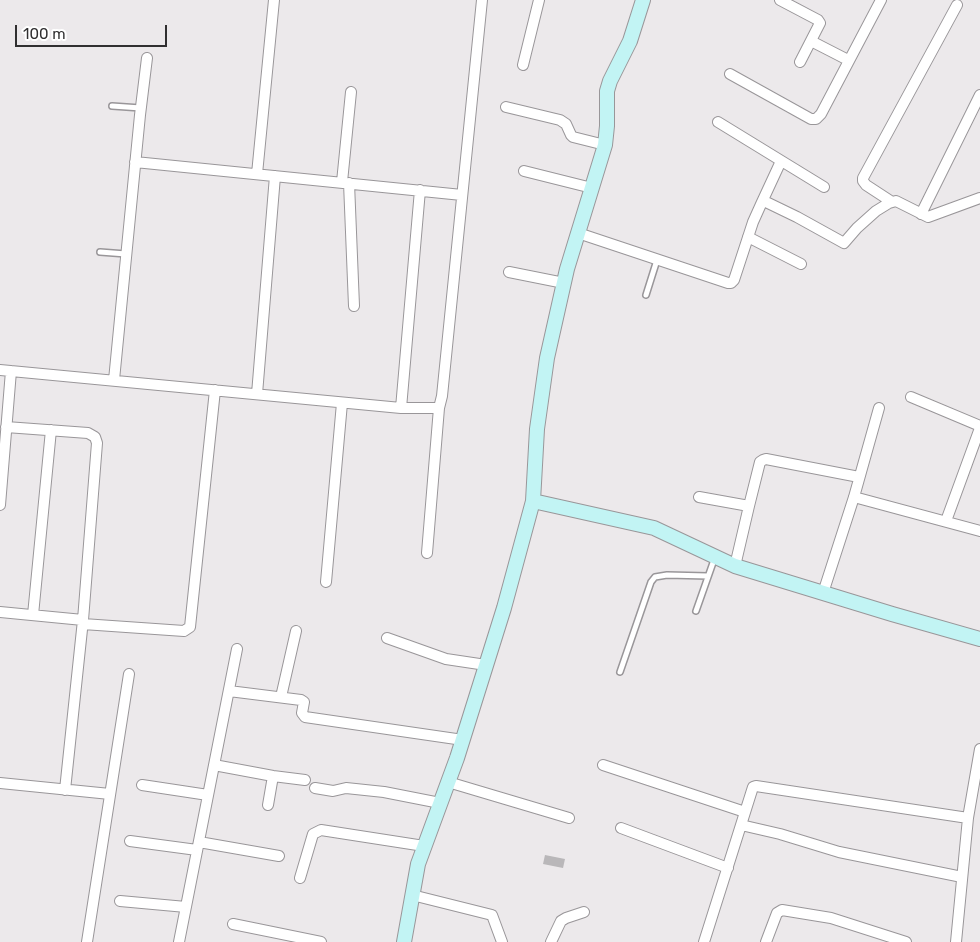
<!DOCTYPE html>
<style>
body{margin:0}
#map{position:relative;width:980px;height:942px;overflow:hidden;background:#ece9eb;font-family:Rubik,sans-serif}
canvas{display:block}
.scale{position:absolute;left:15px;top:25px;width:152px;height:22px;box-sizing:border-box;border:2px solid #302f30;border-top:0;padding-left:6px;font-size:15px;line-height:18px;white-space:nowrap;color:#302f30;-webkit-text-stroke:4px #fff;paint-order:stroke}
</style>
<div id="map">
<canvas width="980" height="942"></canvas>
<div class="scale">100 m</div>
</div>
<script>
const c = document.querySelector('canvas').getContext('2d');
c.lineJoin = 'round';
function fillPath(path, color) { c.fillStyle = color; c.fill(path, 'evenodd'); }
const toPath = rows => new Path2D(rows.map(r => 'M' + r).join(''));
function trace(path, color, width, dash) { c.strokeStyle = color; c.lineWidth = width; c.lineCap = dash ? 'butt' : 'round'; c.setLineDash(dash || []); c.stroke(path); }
fillPath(toPath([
 [545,855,565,859,563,868,543,864]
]), '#b9b7b9');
const lane = toPath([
 [112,106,141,108],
 [100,252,126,254],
 [646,295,657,260],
 [696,611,715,557],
 [620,672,651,582,655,577,667,575,708,576]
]);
const street = toPath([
 [780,0,818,20,820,23,800,62],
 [811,41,848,60],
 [523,65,539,0],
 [730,74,811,119,816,119,821,114,881,0],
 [506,107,560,120,566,124,571,135,573,137,605,145],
 [718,122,824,187],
 [135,162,462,195],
 [524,171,592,188],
 [257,174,274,0],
 [342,182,351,92],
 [349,183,354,306],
 [762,202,781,161],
 [892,202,866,185,863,181,863,178,957,5],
 [921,214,980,95],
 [578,233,728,283,731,283,734,280,753,222,762,202,766,202,797,217,844,243,857,228,876,211,889,203,896,201,928,217,980,198],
 [748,237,801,264],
 [509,272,564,283],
 [0,370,401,408,439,408,442,396,482,0],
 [114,380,140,115,147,58],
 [257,394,275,176],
 [911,397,980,426],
 [401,408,420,190],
 [6,427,88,433,95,437,97,443,83,620,65,790],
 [699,497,749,506],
 [854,497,980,531],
 [0,505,11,371],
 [946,521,980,428],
 [427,553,439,408],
 [735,566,749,506,760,462,763,460,766,459,859,477],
 [326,582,342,403],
 [823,593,854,497,879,408],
 [0,612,83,620],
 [33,615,51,430],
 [83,624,184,631,190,627,215,390],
 [387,638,446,659,486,665],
 [229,691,301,700,304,702,302,713,305,717,463,740],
 [281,697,296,631],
 [214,765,273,776,305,780],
 [603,765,745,812],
 [448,782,569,818],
 [0,783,110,794],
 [142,785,208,795],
 [315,788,333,791,346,788,384,792,440,803],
 [268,805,273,776],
 [741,825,780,834,839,852,962,877],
 [621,828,728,868],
 [130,841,197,850],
 [199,842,279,856],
 [300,878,313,834,321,830,424,846],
 [412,895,492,915,502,942],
 [120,901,186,907],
 [233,924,321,942],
 [87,942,129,674],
 [179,942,237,649],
 [551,942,561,921,566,918,584,912],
 [704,942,753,787,756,786,968,818],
 [766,942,777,913,782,910,831,918,906,942],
 [956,942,968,818,980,749]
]);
const secondary = toPath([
 [533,501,654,528,735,566,892,614,980,639],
 [404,942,418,864,457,758,504,608,533,501,537,429,547,358,567,269,605,145,607,126,607,91,610,81,630,41,643,0]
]);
trace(lane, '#999699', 8);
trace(street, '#999699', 12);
trace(secondary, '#999699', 16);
trace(lane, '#fff', 5);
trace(street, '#fff', 10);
trace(secondary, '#c2f4f4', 14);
</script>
